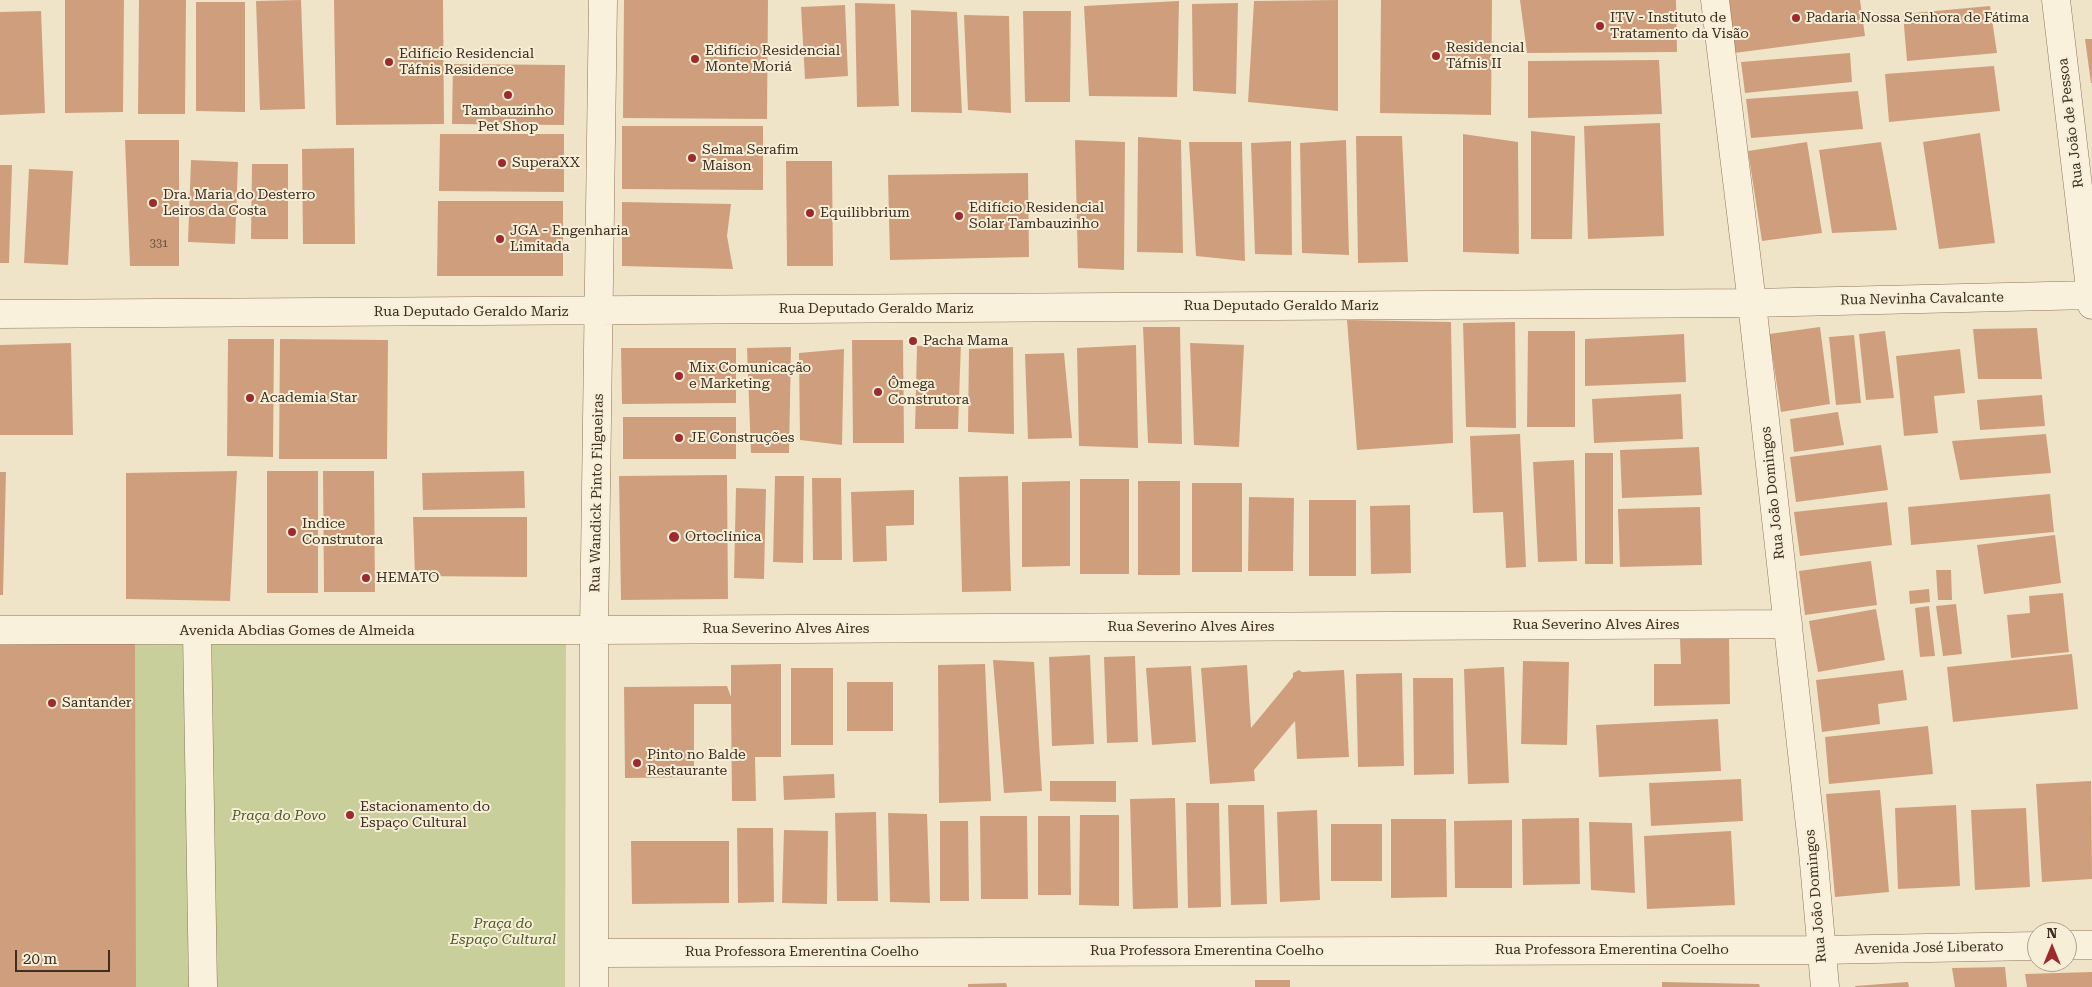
<!DOCTYPE html>
<meta charset="utf-8">
<style>
body{margin:0}
#map{position:relative;width:2092px;height:987px;overflow:hidden;background:#f0e4c8;font-family:"Roboto Serif",serif}
canvas{display:block}
.north{position:absolute;left:2027px;top:922px;width:50px;height:50px;box-sizing:border-box;background:#f7eed8;border:1px solid #ada18e;border-radius:50%;rotate:0deg;font-size:14px;font-weight:700;line-height:20px;text-align:center;color:#3d2e20}
.north::after{content:'';display:block;margin:auto;width:18px;height:22px;background:#9e2a2b;clip-path:polygon(50% 0,100% 100%,50% 72%,0 100%)}
.scale{position:absolute;left:15px;top:950px;width:95px;height:22px;box-sizing:border-box;border:2px solid #3d2e20;border-top:0;padding-left:6px;font-size:15px;line-height:18px;white-space:nowrap;color:#3d2e20;-webkit-text-stroke:4px #f7eed8;paint-order:stroke}
</style>
<div id="map">
<canvas width="2092" height="987"></canvas>
<div class="north">N</div>
<div class="scale">20 m</div>
</div>
<script>
const c = document.querySelector('canvas').getContext('2d');
c.lineJoin = 'round';
function fillPath(path, color) { c.fillStyle = color; c.fill(path, 'evenodd'); }
const toPath = rows => new Path2D(rows.map(r => 'M' + r).join(''));
function trace(path, color, width, dash) { c.strokeStyle = color; c.lineWidth = width; c.lineCap = dash ? 'butt' : 'round'; c.setLineDash(dash || []); c.stroke(path); }
function write(font, color, halo, rows, align = 'center') {
  c.font = font + ' "Roboto Serif",serif'; c.lineWidth = 4; c.setLineDash([]); c.textBaseline = 'middle'; c.strokeStyle = halo; c.fillStyle = color; for (const [text, x, y, turn = 0] of rows) {
    c.save(); c.translate(x, y); c.rotate((+turn || 0) * Math.PI / 180); c.textAlign = isNaN(turn) ? turn : align; if (halo) c.strokeText(text, 0, 0); c.fillText(text, 0, 0); c.restore();
  }
}
fillPath(toPath([
 [566,643,565,987,0,987,0,645]
]), '#c9cf9b');
fillPath(toPath([
 [65,0,124,0,123,112,65,113],
 [139,0,186,0,185,114,138,114],
 [301,0,305,109,260,110,256,1],
 [334,0,443,0,444,124,336,125],
 [624,0,768,0,767,119,623,118],
 [1338,0,1338,111,1248,102,1254,1],
 [1381,0,1492,0,1491,115,1380,113],
 [1520,0,1676,0,1677,52,1527,53],
 [1727,0,1860,0,1865,36,1734,53],
 [1179,1,1177,97,1089,96,1084,6],
 [196,2,245,2,245,112,196,111],
 [855,3,895,4,899,106,857,107],
 [1238,3,1236,94,1193,91,1192,4],
 [845,5,848,76,805,79,801,7],
 [1990,6,1997,53,1907,61,1903,14],
 [911,10,957,12,962,113,911,112],
 [41,11,45,113,0,115,0,12],
 [1023,11,1071,11,1070,102,1025,102],
 [964,15,1009,16,1011,113,968,110],
 [2085,39,2092,39,2092,83,2091,83],
 [1850,53,1852,82,1745,93,1741,62],
 [1659,60,1662,114,1528,118,1528,61],
 [453,64,565,65,564,125,452,124],
 [1994,66,2000,111,1889,122,1885,74],
 [1858,91,1863,129,1751,138,1746,99],
 [1660,123,1664,236,1588,239,1584,126],
 [622,126,763,126,763,190,622,189],
 [1531,131,1575,136,1572,239,1531,239],
 [1980,133,1995,243,1939,249,1923,142],
 [440,134,564,134,564,192,439,191],
 [1463,134,1518,142,1519,254,1463,252],
 [1356,136,1402,136,1408,262,1358,263],
 [1138,137,1181,140,1183,253,1137,252],
 [125,140,179,140,179,266,130,266],
 [1075,140,1125,142,1124,270,1078,268],
 [1346,140,1349,255,1302,253,1300,143],
 [1291,141,1292,255,1255,254,1251,143],
 [1189,142,1242,142,1245,261,1196,256],
 [1807,142,1822,233,1762,241,1748,151],
 [1881,142,1897,230,1832,233,1819,150],
 [354,148,355,244,303,244,302,149],
 [191,160,238,162,235,244,188,242],
 [786,161,832,161,833,266,787,266],
 [252,164,288,164,288,239,251,239],
 [0,165,12,165,9,263,0,263],
 [29,169,73,171,68,265,24,263],
 [1028,173,1029,257,890,260,888,175],
 [438,201,563,201,563,276,437,276],
 [622,202,731,204,727,236,733,269,622,266],
 [1347,320,1451,322,1453,443,1357,450],
 [1515,322,1516,428,1466,427,1463,323],
 [1143,327,1180,327,1182,444,1148,443],
 [1820,327,1830,404,1781,412,1769,334],
 [2037,328,2042,379,1978,379,1973,329],
 [1528,331,1575,331,1575,427,1527,427],
 [1885,331,1894,398,1866,400,1859,334],
 [1684,334,1686,382,1585,386,1585,339],
 [1854,335,1861,403,1836,405,1829,337],
 [228,339,274,339,273,457,227,456],
 [280,339,388,340,387,459,279,459],
 [852,340,903,340,904,443,853,443],
 [71,343,73,435,0,435,0,345],
 [961,343,958,429,915,429,917,346],
 [1190,343,1244,345,1239,447,1194,445],
 [1136,345,1138,448,1079,446,1077,348],
 [791,347,789,453,751,453,747,348],
 [1013,347,1014,434,968,432,969,349],
 [621,348,736,348,736,403,622,404],
 [844,349,842,445,800,440,799,353],
 [1960,349,1965,393,1934,396,1938,433,1904,436,1896,356],
 [1064,353,1072,438,1028,439,1025,354],
 [1681,394,1683,439,1594,443,1592,399],
 [2042,395,2045,426,1980,430,1977,400],
 [1838,412,1844,445,1794,452,1790,419],
 [623,417,736,417,736,459,623,459],
 [1520,434,1526,567,1506,568,1503,512,1473,513,1470,436],
 [2046,434,2051,473,1960,480,1952,441],
 [1881,445,1888,490,1796,502,1790,457],
 [1699,447,1702,495,1622,498,1620,450],
 [1585,453,1613,453,1613,564,1585,564],
 [1574,460,1577,561,1538,562,1533,462],
 [237,471,230,601,126,599,126,473],
 [267,471,318,471,318,593,267,593],
 [323,471,374,471,375,592,324,592],
 [524,471,525,508,423,510,422,473],
 [0,472,6,472,3,595,0,595],
 [727,475,728,599,621,600,619,476],
 [775,476,804,476,803,563,773,562],
 [1008,476,1011,591,962,592,959,477],
 [812,478,841,478,842,560,813,560],
 [1080,479,1129,479,1129,574,1080,574],
 [1070,481,1070,566,1022,567,1022,482],
 [1138,481,1180,481,1180,575,1138,575],
 [1192,483,1242,483,1242,572,1192,572],
 [736,488,766,489,764,579,734,578],
 [914,490,914,525,886,526,887,561,853,562,851,492],
 [2050,494,2054,532,1911,545,1908,507],
 [1249,497,1294,498,1293,571,1248,571],
 [1309,500,1356,500,1356,576,1309,576],
 [1887,502,1892,545,1800,556,1794,512],
 [1410,505,1411,573,1371,574,1370,506],
 [1700,507,1702,565,1620,567,1618,509],
 [413,517,527,517,527,577,415,576],
 [2055,535,2061,583,1984,594,1977,545],
 [1871,561,1877,605,1805,615,1799,571],
 [1936,570,1951,570,1952,600,1938,600],
 [1929,589,1930,602,1910,604,1909,591],
 [2063,593,2069,652,2011,658,2007,615,2030,613,2029,596],
 [1956,604,1962,654,1943,656,1936,606],
 [1929,606,1935,656,1920,657,1915,608],
 [1876,609,1885,660,1818,672,1809,621],
 [1680,639,1729,639,1730,704,1654,706,1654,664,1681,664],
 [135,643,136,987,0,987,0,645],
 [2072,654,2078,709,1953,722,1947,667],
 [1090,655,1094,744,1052,746,1049,657],
 [1135,656,1138,742,1107,743,1104,657],
 [993,660,1034,662,1042,791,1004,793],
 [1523,661,1569,662,1567,745,1521,744],
 [781,664,781,757,755,757,756,801,732,801,731,704,694,704,694,777,625,778,624,687,727,686,731,697,731,665],
 [985,664,991,801,939,803,938,665],
 [1247,665,1251,728,1293,677,1293,673,1299,670,1302,672,1344,670,1349,757,1297,759,1295,721,1254,770,1255,781,1210,784,1201,668],
 [1191,666,1196,742,1152,745,1146,668],
 [1504,667,1509,783,1468,784,1464,669],
 [791,668,833,668,833,745,791,745],
 [1903,670,1907,700,1878,704,1880,724,1822,732,1816,680],
 [1402,673,1404,766,1358,767,1356,674],
 [1413,678,1453,678,1454,774,1414,775],
 [847,682,893,682,893,731,847,731],
 [1718,719,1721,771,1599,777,1596,725],
 [1928,726,1933,774,1829,784,1825,737],
 [834,774,835,798,784,800,783,776],
 [1741,779,1743,821,1651,826,1649,783],
 [1050,781,1116,781,1116,802,1050,801],
 [2091,781,2092,879,2042,882,2036,784],
 [1880,790,1889,892,1835,897,1826,794],
 [1175,798,1178,908,1133,909,1130,799],
 [1186,803,1219,803,1221,907,1188,908],
 [1228,805,1264,805,1267,904,1231,905],
 [1956,805,1960,886,1898,889,1895,808],
 [2026,808,2030,887,1975,890,1971,810],
 [1317,810,1320,900,1280,902,1277,812],
 [876,812,878,901,837,901,835,813],
 [888,813,927,814,930,903,890,902],
 [1080,815,1119,815,1119,906,1079,905],
 [980,816,1027,816,1028,899,981,899],
 [1038,816,1070,816,1071,895,1038,895],
 [1579,818,1580,884,1523,885,1522,819],
 [1391,819,1446,819,1447,897,1391,898],
 [1512,820,1512,888,1455,888,1454,821],
 [940,821,968,821,969,901,940,901],
 [1589,822,1632,823,1635,893,1591,890],
 [1331,824,1382,824,1382,881,1331,881],
 [737,828,773,828,774,902,738,903],
 [784,830,828,831,827,904,782,903],
 [1731,831,1735,905,1647,909,1644,836],
 [631,841,729,841,729,903,632,904],
 [2005,967,2007,987,1955,987,1952,968],
 [2092,972,2092,987,2027,987,2025,974],
 [1255,980,1290,980,1290,987,1255,987],
 [1662,982,1759,984,1760,987,1662,987],
 [1908,982,1909,987,1855,987,1855,986],
 [1006,983,1007,987,968,987,968,984]
]), '#cf9f7d');
const minor = toPath([
 [1715,0,1752,303,1813,852,1825,987],
 [2056,0,2092,305],
 [0,314,1752,303,2092,295],
 [0,630,594,630,1788,624],
 [197,631,203,987],
 [2067,945,2092,945],
 [594,953,1820,950,2037,946],
 [594,987,594,630,603,0]
]);
trace(minor, '#8d765c', 29);
trace(minor, '#faf1dc', 28);
for (const [x, y, r, color] of [
 [1796,18,5,"#9e2a2b"],
 [1600,26,5,"#9e2a2b"],
 [1436,56,5,"#9e2a2b"],
 [695,59,5,"#9e2a2b"],
 [389,62,5,"#9e2a2b"],
 [508,95,5,"#9e2a2b"],
 [692,158,5,"#9e2a2b"],
 [502,163,5,"#9e2a2b"],
 [153,203,5,"#9e2a2b"],
 [810,213,5,"#9e2a2b"],
 [959,216,5,"#9e2a2b"],
 [500,239,5,"#9e2a2b"],
 [913,341,5,"#9e2a2b"],
 [679,376,5,"#9e2a2b"],
 [878,392,5,"#9e2a2b"],
 [250,398,5,"#9e2a2b"],
 [679,438,5,"#9e2a2b"],
 [292,532,5,"#9e2a2b"],
 [674,537,6,"#9e2a2b"],
 [366,578,5,"#9e2a2b"],
 [52,703,5,"#9e2a2b"],
 [637,763,5,"#9e2a2b"],
 [350,815,5,"#9e2a2b"]
]) { const dot = new Path2D(); dot.arc(x, y, r, 0, 2 * Math.PI); c.fillStyle = color; c.fill(dot); trace(dot, '#f7eed8', 2); }
write('11px', '#624a37', null, [
 ["331",159,244]
]);
write('14px', '#3d2e20', '#f7eed8', [
 ["ITV - Instituto de",1610,18],
 ["Tratamento da Visão",1610,34],
 ["Padaria Nossa Senhora de Fátima",1806,18],
 ["Residencial",1446,48],
 ["Táfnis II",1446,64],
 ["Edifício Residencial",705,51],
 ["Monte Moriá",705,67],
 ["Edifício Residencial",399,54],
 ["Táfnis Residence",399,70],
 ["Tambauzinho",508,111,"center"],
 ["Pet Shop",508,127,"center"],
 ["Selma Serafim",702,150],
 ["Maison",702,166],
 ["SuperaXX",512,163],
 ["Dra. Maria do Desterro",163,195],
 ["Leiros da Costa",163,211],
 ["Edifício Residencial",969,208],
 ["Solar Tambauzinho",969,224],
 ["Equilibbrium",820,213],
 ["JGA - Engenharia",510,231],
 ["Limitada",510,247],
 ["Pacha Mama",923,341],
 ["Mix Comunicação",689,368],
 ["e Marketing",689,384],
 ["Ômega",888,384],
 ["Construtora",888,400],
 ["Academia Star",260,398],
 ["JE Construções",689,438],
 ["Indice",302,524],
 ["Construtora",302,540],
 ["Ortoclínica",685,537],
 ["HEMATO",376,578],
 ["Santander",62,703],
 ["Pinto no Balde",647,755],
 ["Restaurante",647,771],
 ["Estacionamento do",360,807],
 ["Espaço Cultural",360,823]
], 'left');
write('14px', '#3d2e20', '#f7eed8', [
 ["Rua João de Pessoa",2071,123,-97],
 ["Rua Nevinha Cavalcante",1922,299,-1],
 ["Rua Deputado Geraldo Mariz",1281,306],
 ["Rua Deputado Geraldo Mariz",876,309],
 ["Rua Deputado Geraldo Mariz",471,312],
 ["Rua Wandick Pinto Filgueiras",597,493,-89],
 ["Rua João Domingos",1773,493,-96],
 ["Rua Severino Alves Aires",1596,625],
 ["Rua Severino Alves Aires",1191,627],
 ["Rua Severino Alves Aires",786,629],
 ["Avenida Abdias Gomes de Almeida",297,631],
 ["Rua João Domingos",1816,896,-95],
 ["Avenida José Liberato",1929,948,-1],
 ["Rua Professora Emerentina Coelho",1612,950],
 ["Rua Professora Emerentina Coelho",1207,951],
 ["Rua Professora Emerentina Coelho",802,952]
]);
write('italic 14px', '#4d5a26', '#f7eed8', [
 ["Praça do Povo",279,816],
 ["Praça do",503,924],
 ["Espaço Cultural",503,940]
]);
</script>
